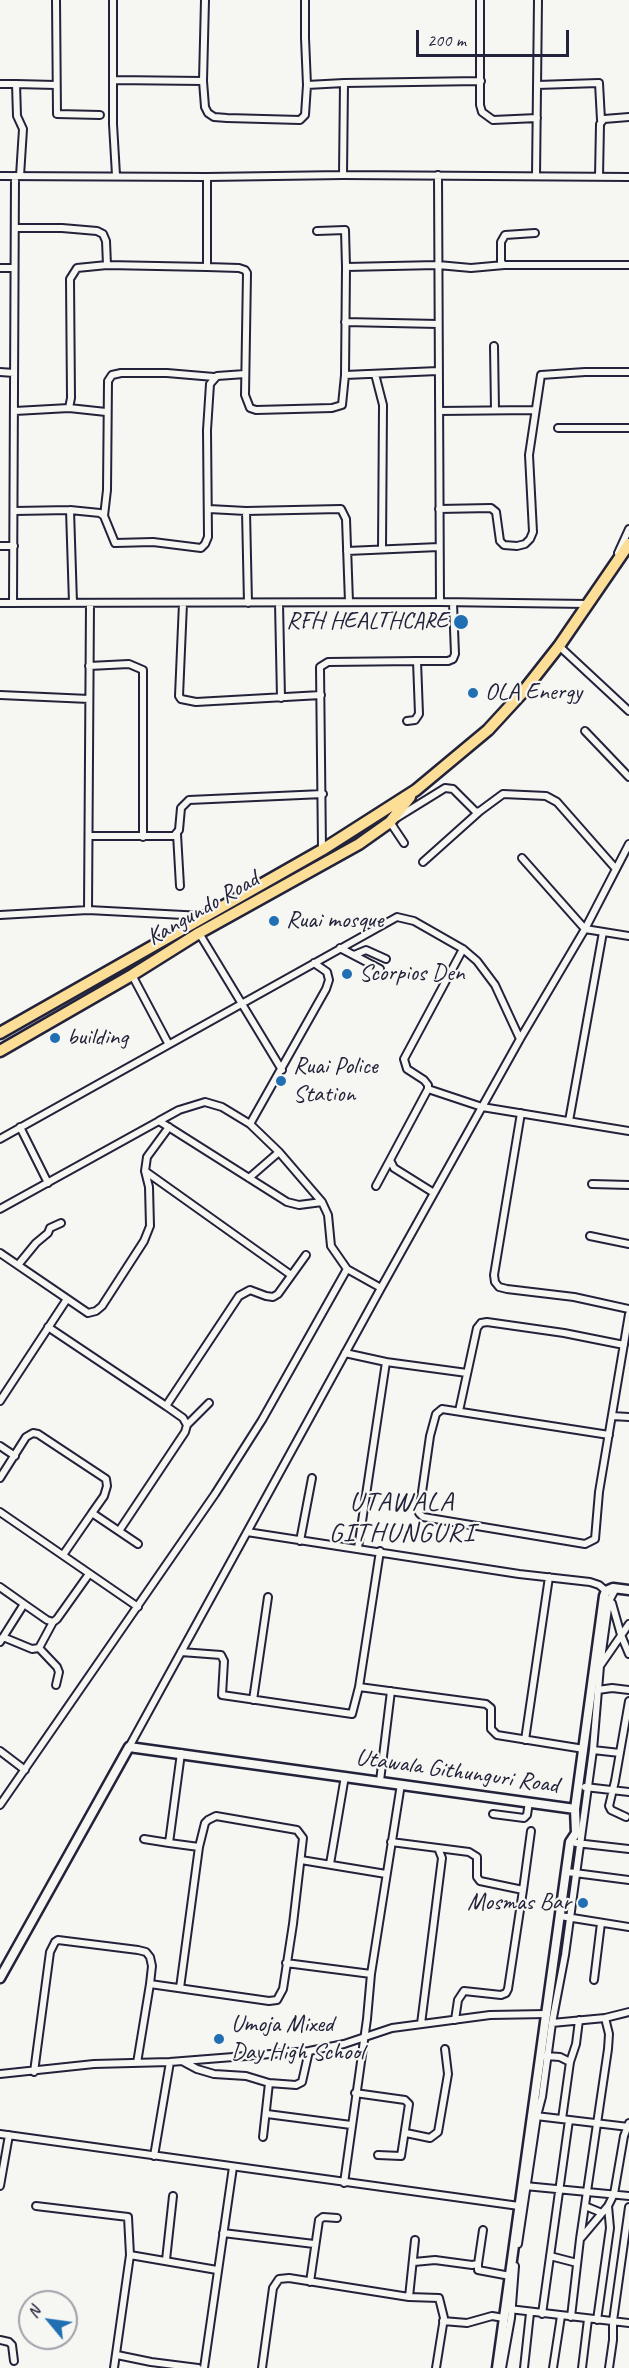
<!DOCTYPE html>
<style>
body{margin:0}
#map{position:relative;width:629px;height:2368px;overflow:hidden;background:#f6f6f2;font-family:Caveat,sans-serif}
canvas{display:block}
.north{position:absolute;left:18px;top:2290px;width:60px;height:60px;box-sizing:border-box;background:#f6f6f2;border:2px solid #a1a1a9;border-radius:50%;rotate:299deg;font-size:16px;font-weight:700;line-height:24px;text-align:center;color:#22223b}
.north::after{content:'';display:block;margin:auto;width:21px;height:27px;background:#1f6fb2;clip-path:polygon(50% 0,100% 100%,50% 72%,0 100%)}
.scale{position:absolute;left:416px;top:30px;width:153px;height:27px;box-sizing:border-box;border:3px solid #22223b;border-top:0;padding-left:8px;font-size:18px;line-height:21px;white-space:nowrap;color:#22223b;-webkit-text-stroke:4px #f6f6f2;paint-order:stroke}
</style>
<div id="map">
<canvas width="629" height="2368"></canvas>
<div class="north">N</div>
<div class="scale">200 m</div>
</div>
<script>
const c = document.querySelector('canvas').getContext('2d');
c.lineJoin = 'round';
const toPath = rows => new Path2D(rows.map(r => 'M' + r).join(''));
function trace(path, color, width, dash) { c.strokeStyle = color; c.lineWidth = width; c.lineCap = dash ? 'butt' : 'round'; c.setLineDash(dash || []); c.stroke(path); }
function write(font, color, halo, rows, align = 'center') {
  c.font = font + ' Caveat,sans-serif'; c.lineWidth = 4.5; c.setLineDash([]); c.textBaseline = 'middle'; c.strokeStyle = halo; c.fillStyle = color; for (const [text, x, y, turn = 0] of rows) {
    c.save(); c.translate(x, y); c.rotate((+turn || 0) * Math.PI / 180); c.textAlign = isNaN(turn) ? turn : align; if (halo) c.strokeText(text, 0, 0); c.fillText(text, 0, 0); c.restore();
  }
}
const street = toPath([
 [56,0,57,114,100,115],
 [113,0,113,124,116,175],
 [205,0,203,81,205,107,208,113,214,117,227,118,300,120,305,115,307,85,305,38,305,0],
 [480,0,480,105,482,112,493,120,537,118],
 [113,80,203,81],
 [344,83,481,81],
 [0,84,16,84,17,116,23,129,20,176],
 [16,84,55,85],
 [307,85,344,83,343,175],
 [537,85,599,83,601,120],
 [438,175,440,602],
 [0,176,207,177,343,175,629,177],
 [536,176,538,0],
 [599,177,600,124,604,119,629,117],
 [15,228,62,228,97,231,103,234,106,241,107,265],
 [317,231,345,230,346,267],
 [535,233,505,235,501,242,501,262,504,265,629,265],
 [207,267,239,268,245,270,247,273,245,395,250,408,256,410,332,408,342,405,345,375,346,267,438,265,471,268,504,265],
 [0,268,14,268],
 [345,322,438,324],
 [494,346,495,410],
 [0,372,14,373],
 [375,374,383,405,382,549],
 [345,375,438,371],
 [69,408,106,412],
 [15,411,69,408,71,398,70,279,77,268,107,265,207,267,207,177],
 [439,411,534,410],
 [558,428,629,428],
 [209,509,246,511,248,603],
 [439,509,491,508,496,512,500,541,504,545,517,546,525,544,530,539,533,532,529,455,541,375,585,372,629,372],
 [15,511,70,510],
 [246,511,341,509,346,519,349,602],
 [104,516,107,490,108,381,112,375,121,373,167,373,214,377],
 [0,546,14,546],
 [347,551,439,547],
 [618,553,629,529],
 [0,603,440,602,587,604],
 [13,603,15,176],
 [73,603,70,510,100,513,104,516,115,543,153,542,201,548,205,544,208,537,207,430,210,384,217,376,245,374],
 [183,603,179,696,181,699,196,702,321,695],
 [279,603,281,698],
 [559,646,629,711],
 [417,661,448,661,453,659,455,654,453,603],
 [89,666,129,664,143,670,143,837],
 [0,695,89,699],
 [585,731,629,777],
 [177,834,180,886],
 [89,836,174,836,179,830,181,808,189,800,323,794],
 [404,843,390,822,445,788,453,789,476,812,480,811,503,794,546,796,557,802,616,869],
 [322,850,320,667,328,662,417,661,419,714,415,720,407,721],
 [522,858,585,929,629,936],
 [423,862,480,811],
 [88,910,90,603],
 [0,915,88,910,203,916],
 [199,933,282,1070],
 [340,948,380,969],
 [354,955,366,950,386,959],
 [314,963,327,972,329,980,326,989,250,1124,279,1152,322,1202],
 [132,975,168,1043],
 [428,1089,482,1107,629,1131],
 [521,1113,494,1275,495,1282,499,1287,507,1289,574,1297,629,1309],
 [159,1121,179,1110,205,1102,222,1107,250,1124],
 [569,1121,603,932],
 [20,1127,48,1183],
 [169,1127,147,1157,145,1171,291,1275],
 [0,1139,397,917,414,921,463,949,477,961,495,985,520,1039],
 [249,1178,279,1152],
 [592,1184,629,1185],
 [376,1186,390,1160],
 [434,1193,394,1168,390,1160,428,1089,428,1085,424,1080,407,1069,404,1059,463,949],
 [0,1209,159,1121,287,1202,299,1205,322,1202,328,1215,331,1246,347,1269],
 [590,1236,629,1244],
 [0,1253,88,1313,96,1311,102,1306,144,1241,150,1226,149,1187,145,1171],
 [18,1265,36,1243,48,1233,50,1228,61,1223],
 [48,1327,166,1406,183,1418,187,1425,185,1432,119,1531],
 [345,1353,386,1362,358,1548],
 [386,1362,467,1373],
 [0,1401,67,1299],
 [166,1406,239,1296,250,1290,266,1296,273,1297,278,1294,306,1255],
 [459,1411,477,1328,481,1323,487,1322,564,1333,624,1345],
 [612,1416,629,1417],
 [187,1425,209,1403],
 [609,1435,442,1409,436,1414,430,1436,419,1513,423,1517,585,1544,595,1539,599,1492,629,1314],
 [0,1446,15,1456],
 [0,1478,26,1437,33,1433,38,1434,106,1479,107,1486,104,1496,92,1513],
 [0,1512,138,1607],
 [247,1532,519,1574,590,1582,599,1585,606,1591],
 [300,1541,312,1478],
 [380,1551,359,1687,486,1704,491,1708,491,1729,497,1735,584,1749],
 [63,1555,92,1513,138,1544],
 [0,1587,24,1604],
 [607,1600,612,1603,621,1635,629,1654],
 [3,1637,32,1649,39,1648,53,1622],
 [0,1642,24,1604,47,1620,53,1622,57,1619,89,1574],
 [39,1648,57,1667,59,1672,56,1685],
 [181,1652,221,1655,224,1661,222,1695,352,1714,359,1687],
 [600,1666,609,1601,616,1588],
 [598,1690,612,1688,629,1690],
 [253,1700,268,1597],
 [525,1740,549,1577],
 [129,1747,381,1288,520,1039,585,929,629,844],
 [593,1750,620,1753],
 [0,1751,25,1770],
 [380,1781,391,1691],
 [585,1787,629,1792],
 [0,1805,215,1494,262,1420,347,1269,381,1288],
 [493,1814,524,1818,527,1815,529,1802],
 [626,1817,611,1810,609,1806,615,1781,629,1701],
 [144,1839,169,1843],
 [391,1842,469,1852,477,1857,477,1877,480,1881,523,1890,531,1831],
 [576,1843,629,1849],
 [301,1860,386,1874],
 [330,1864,345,1776],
 [567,1872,629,1880],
 [560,1916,629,1927],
 [286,1963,371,1974],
 [594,1980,601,1923],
 [150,1984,269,2001,277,2000,283,1989,293,1924,303,1838,297,1830,216,1816,208,1820,205,1823,199,1847,169,1843,181,1753],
 [180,1988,199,1847],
 [455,2020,458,2000,464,1991,501,1995,506,1993,508,1989,523,1890],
 [552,2023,605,2018,629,2012],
 [421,2024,442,1858,438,1848],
 [546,2056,560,2057,570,2062,562,2119],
 [184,2062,197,2069,214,2074,246,2076,269,2083,296,2085,302,2082,309,2051],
 [570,2062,576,2044,579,2020],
 [34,2072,50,1952,55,1942,58,1940,138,1950,146,1952,150,1957,152,1966,150,1984,137,2063],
 [0,2074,94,2064,170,2062,309,2051,344,2044,392,2028,490,2015,547,2014],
 [355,2093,405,2100,409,2104,401,2156,378,2155],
 [267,2114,351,2125],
 [536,2116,629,2127],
 [406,2133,430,2138,438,2132,448,2074,445,2049],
 [0,2134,519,2206],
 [263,2137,269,2083],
 [154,2156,170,2062],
 [344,2183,367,2019,371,1974,401,1784],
 [0,2186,9,2135],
 [525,2186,629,2196],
 [36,2206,128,2217,130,2255,114,2368],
 [585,2206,602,2213],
 [223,2233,314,2244],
 [581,2238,608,2206,614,2194,624,2136,629,2123],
 [518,2244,537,2116,542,2097,552,2023,565,1955,593,1750,600,1666,629,1624],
 [130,2255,217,2270],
 [550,2256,577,2263],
 [166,2260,173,2196],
 [414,2262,435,2260,472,2265,478,2264,478,2270,510,2276],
 [478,2264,483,2230],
 [310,2282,319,2220,323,2217,337,2218],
 [409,2297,415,2240],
 [509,2309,629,2323],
 [542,2314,569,2120],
 [571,2317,580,2239,608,2049,609,2034,605,2018],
 [597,2320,610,2228,608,2206],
 [443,2321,467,2323,492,2316,504,2318],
 [0,2340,9,2342,12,2345,14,2361],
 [117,2355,151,2362,198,2368],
 [204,2368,233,2167],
 [262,2368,273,2288,279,2279,289,2278,409,2297,439,2298,444,2318,436,2368],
 [502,2368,511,2318,515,2266],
 [524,2368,530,2313],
 [553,2368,561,2316],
 [582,2368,588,2319],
 [609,2368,613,2340,613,2321,629,2207]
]);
const secondary = toPath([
 [0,1978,129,1747,575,1809],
 [497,2368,570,1842,576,1833,575,1809,604,1596,606,1591,613,1588,629,1590]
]);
const highway = toPath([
 [0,1033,322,850,416,790,488,730,522,693,559,646,629,544],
 [0,1051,132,975,199,933,359,844,390,822,410,797]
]);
trace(street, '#22223b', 10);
trace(secondary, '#22223b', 13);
trace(highway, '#22223b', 15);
trace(street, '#f6f6f2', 6);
trace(secondary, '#f6f6f2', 8);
trace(highway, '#fdde96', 10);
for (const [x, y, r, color] of [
 [461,622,8,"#1f6fb2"],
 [473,693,6,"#1f6fb2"],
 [274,921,6,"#1f6fb2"],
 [347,974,6,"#1f6fb2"],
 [55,1038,6,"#1f6fb2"],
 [281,1081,6,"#1f6fb2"],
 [583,1903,6,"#1f6fb2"],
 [219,2039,6,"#1f6fb2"]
]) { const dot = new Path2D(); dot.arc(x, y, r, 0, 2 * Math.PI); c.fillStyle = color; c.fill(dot); trace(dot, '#f6f6f2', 2); }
write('24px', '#22223b', '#f6f6f2', [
 ["RFH HEALTHCARE",448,622,"right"],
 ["OLA Energy",485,693],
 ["Ruai mosque",286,921],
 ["Scorpios Den",359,974],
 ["building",67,1038],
 ["Ruai Police",293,1067],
 ["Station",293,1095],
 ["Mosmas Bar",571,1903,"right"],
 ["Umoja Mixed",231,2025],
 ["Day High School",231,2053]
], 'left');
write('24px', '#22223b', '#f6f6f2', [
 ["Kangundo Road",203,909,-30],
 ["Utawala Githunguri Road",457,1772,8]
]);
c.letterSpacing = '1.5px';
write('27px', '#22223b', '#f6f6f2', [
 ["UTAWALA",402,1503],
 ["GITHUNGURI",402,1534]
]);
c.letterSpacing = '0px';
</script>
